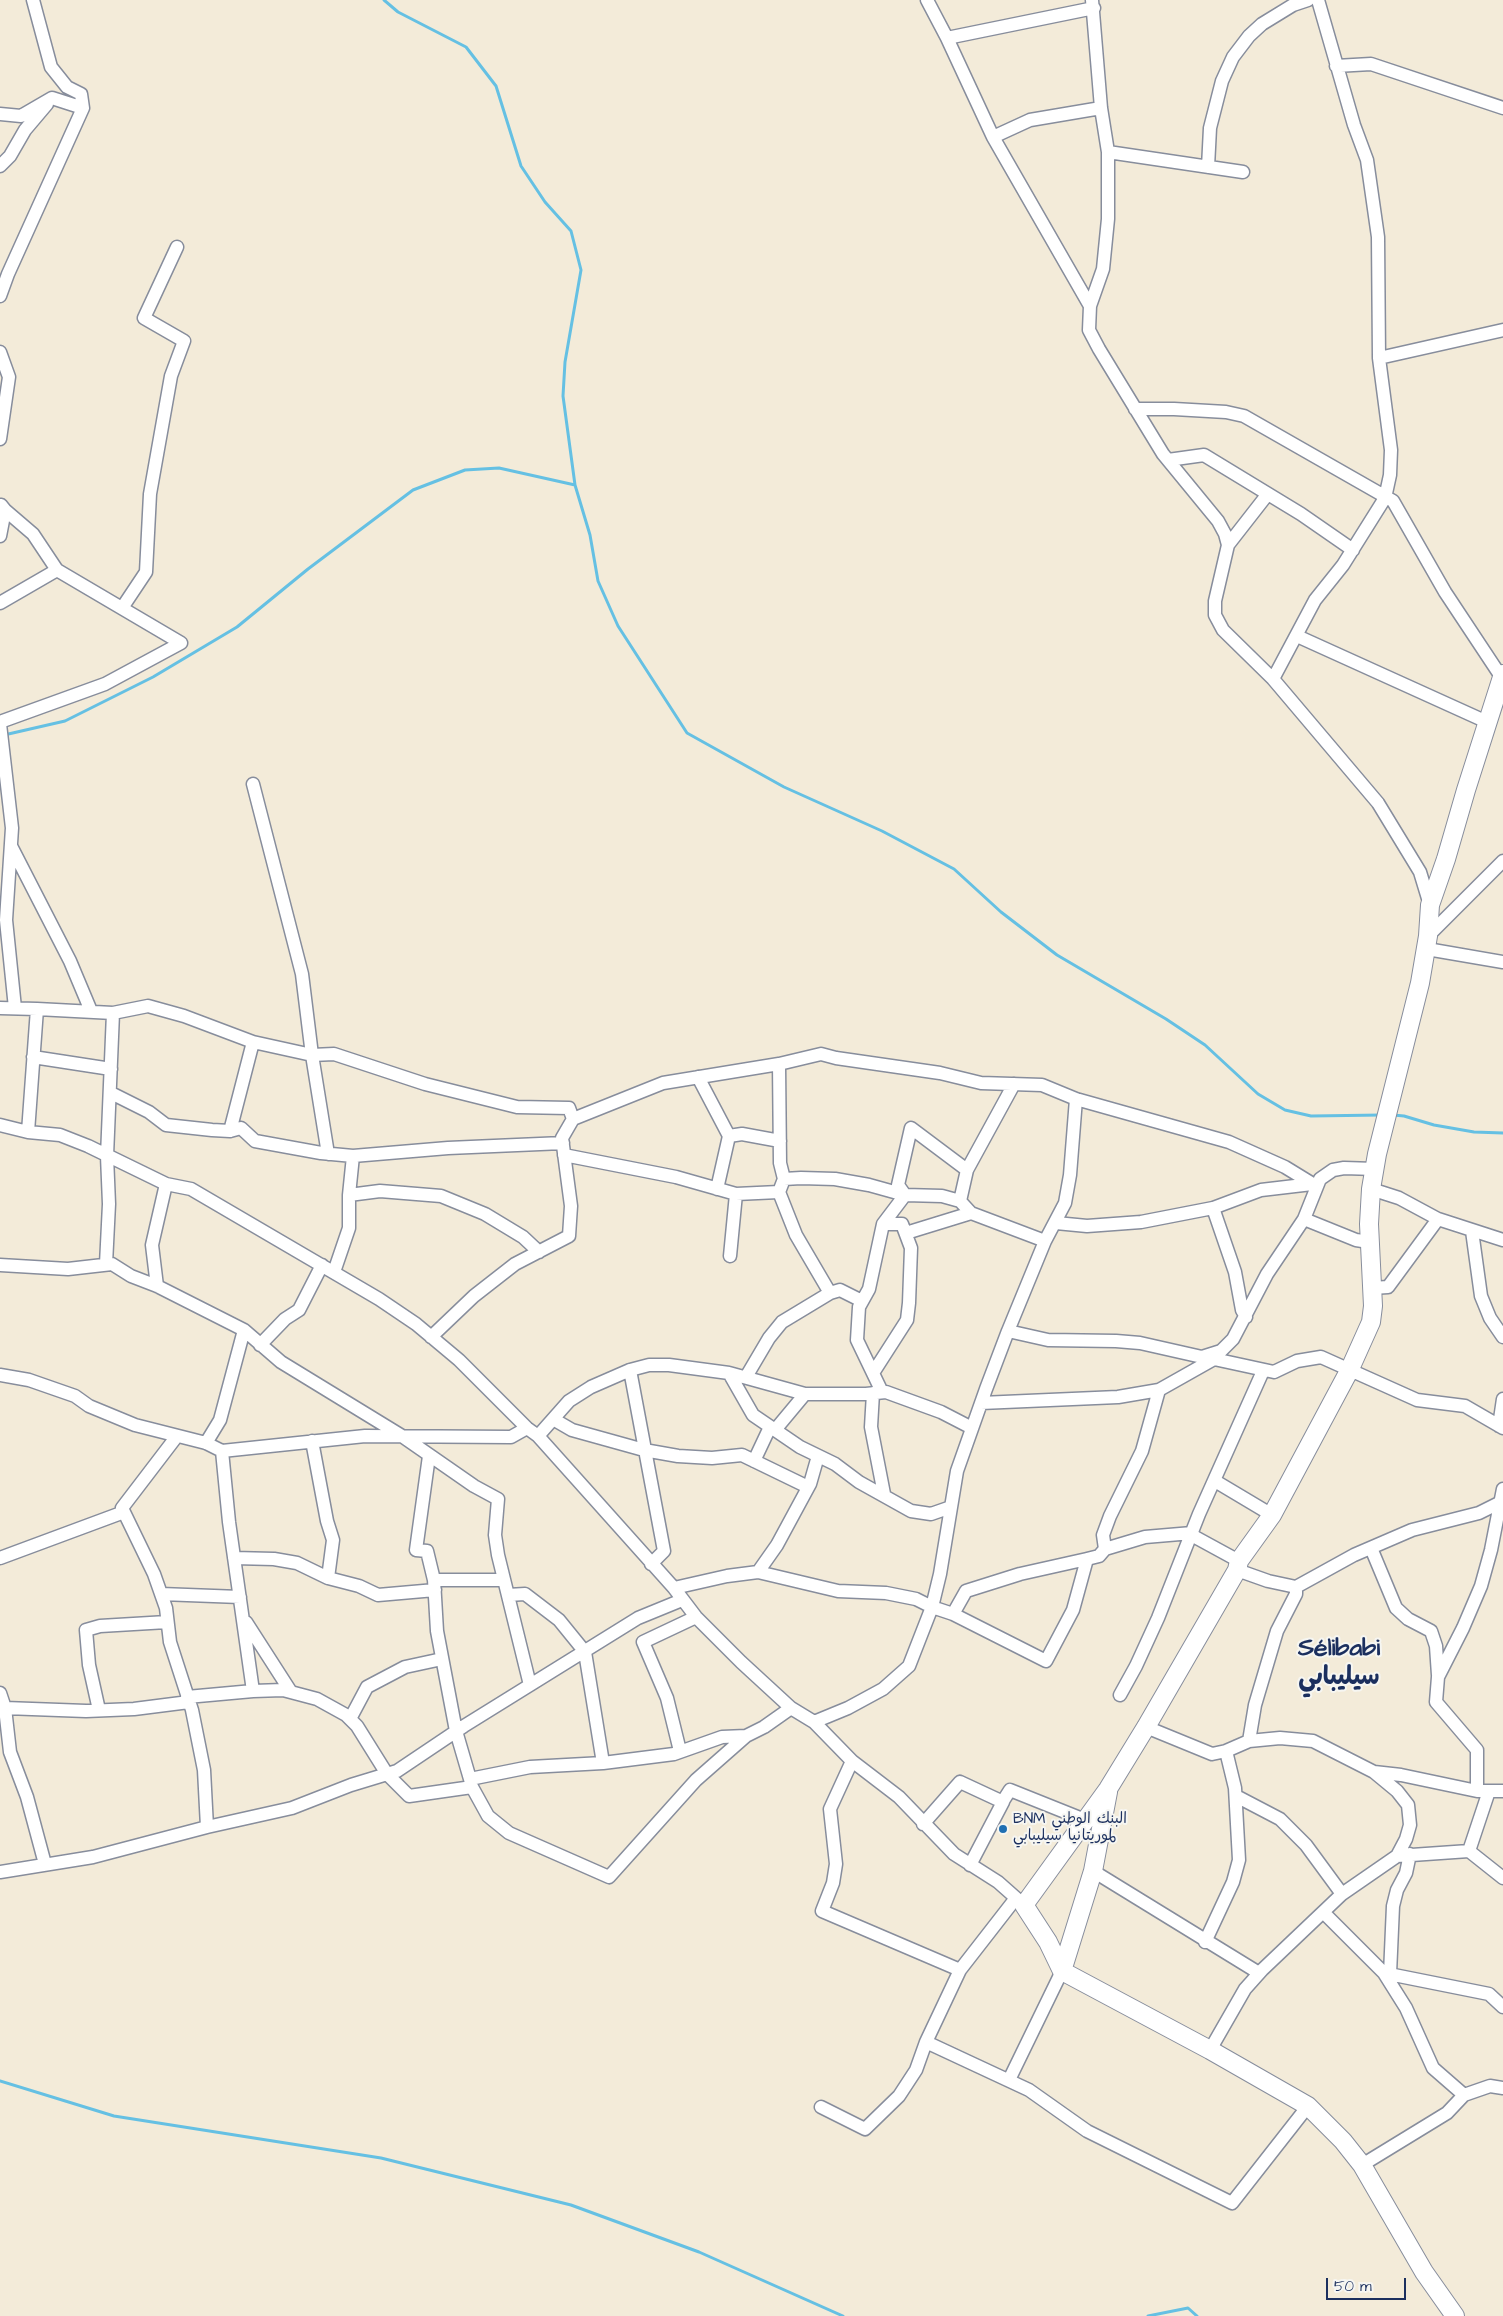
<!DOCTYPE html>
<meta charset="utf-8">
<style>
body{margin:0}
#map{position:relative;width:1503px;height:2316px;overflow:hidden;background:#f3ebd9;font-family:"Architects Daughter",sans-serif}
canvas{display:block}
.scale{position:absolute;left:1326px;top:2278px;width:80px;height:22px;box-sizing:border-box;border:2px solid #1b2f5e;border-top:0;padding-left:6px;font-size:15px;line-height:18px;white-space:nowrap;color:#1b2f5e;-webkit-text-stroke:4px #f6f6f2;paint-order:stroke}
</style>
<div id="map">
<canvas width="1503" height="2316"></canvas>
<div class="scale">50 m</div>
</div>
<script>
const c = document.querySelector('canvas').getContext('2d');
c.lineJoin = 'round';
const toPath = rows => new Path2D(rows.map(r => 'M' + r).join(''));
function trace(path, color, width, dash) { c.strokeStyle = color; c.lineWidth = width; c.lineCap = dash ? 'butt' : 'round'; c.setLineDash(dash || []); c.stroke(path); }
function write(font, color, halo, rows, align = 'center') {
  c.font = font + ' "Architects Daughter","Playpen Sans Arabic",sans-serif'; c.lineWidth = 4; c.setLineDash([]); c.textBaseline = 'middle'; c.strokeStyle = halo; c.fillStyle = color; for (const [text, x, y, turn = 0] of rows) {
    c.save(); c.translate(x, y); c.rotate((+turn || 0) * Math.PI / 180); c.textAlign = isNaN(turn) ? turn : align; if (halo) c.strokeText(text, 0, 0); c.fillText(text, 0, 0); c.restore();
  }
}
trace(toPath([
 [384,0,398,12,466,47,496,86,521,166,545,202,571,231,581,270,565,362,563,396,575,485,590,535,598,581,618,626,687,733,784,787,882,831,954,869,1001,912,1057,955,1166,1019,1205,1045,1258,1094,1285,1110,1311,1116,1382,1115],
 [4,735,65,721,153,677,237,627,308,569,413,490,465,470,499,468,575,485],
 [1393,1115,1404,1116,1434,1125,1474,1132,1503,1133],
 [0,2081,114,2116,381,2158,571,2205,699,2252,843,2316],
 [1148,2316,1188,2308,1197,2316]
]), '#65c0e3', 3);
const street = toPath([
 [927,0,947,38,993,137,1090,306,1089,330,1099,349,1163,454,1218,521,1225,534,1228,545,1215,601,1215,615,1223,630,1273,679,1378,803,1420,872,1430,905],
 [947,38,1094,8],
 [1336,66,1371,64,1503,108],
 [0,114,21,116,52,98,83,108],
 [993,137,1030,120,1101,108],
 [1108,152,1243,172],
 [0,166,10,156,25,130,47,104],
 [1208,167,1210,128,1222,81,1233,57,1249,36,1262,24,1293,5,1308,0],
 [0,296,8,274,83,108,81,94,67,87,51,67,33,0],
 [1090,306,1103,269,1108,219,1108,152,1101,108,1092,0],
 [0,352,9,377,0,439],
 [1379,358,1503,330],
 [1135,409,1174,409,1226,412,1244,416,1393,501,1445,592,1502,678],
 [1168,460,1204,455,1301,514,1353,550],
 [5,510,33,534,57,570],
 [0,536,5,510,1,505],
 [1228,545,1267,495],
 [0,603,57,570,181,643,105,684,0,722],
 [122,608,146,572,150,494,171,376,184,341,144,318,177,247],
 [1297,636,1487,722],
 [1273,679,1315,600,1343,565,1385,498,1390,475,1391,450,1379,358,1378,237,1367,160,1354,125,1318,0],
 [0,724,12,828,6,920,15,1008],
 [253,784,302,974,312,1055,334,1054,425,1084,517,1107,569,1108,573,1119],
 [11,846,70,961,91,1011],
 [1428,936,1503,861],
 [1427,949,1503,962],
 [0,1008,37,1009],
 [33,1057,111,1069],
 [779,1064,780,1163,784,1179],
 [698,1077,729,1136,717,1189],
 [1014,1084,967,1170,960,1201,971,1213,1045,1241],
 [111,1093,149,1112,166,1125,212,1130,230,1131,241,1128,255,1141,321,1153,353,1156],
 [0,1125,28,1132,60,1135,88,1146,166,1184,191,1189,379,1299,416,1324,459,1360,527,1428,538,1436,674,1588,696,1617,741,1662,791,1708,814,1722,852,1761,899,1797,954,1854,998,1882,1024,1905],
 [230,1131,253,1042],
 [28,1132,37,1009,113,1013],
 [729,1136,742,1134,780,1141],
 [564,1155,676,1177,736,1194,779,1192,784,1179,801,1178,835,1179,869,1185,905,1195,942,1196,960,1201],
 [1371,1189,1399,1198,1438,1219,1503,1240],
 [349,1195,380,1191,441,1196,485,1214,523,1237,539,1252],
 [1213,1208,1235,1272,1242,1310,1246,1317],
 [1304,1219,1356,1240,1369,1242],
 [1056,1223,1087,1226,1141,1222,1213,1208,1261,1190,1312,1184],
 [1472,1231,1481,1296,1490,1318,1503,1337],
 [906,1233,971,1213],
 [730,1256,736,1194],
 [106,1264,109,1204,107,1156,113,1013,148,1006,184,1016,253,1042,312,1055,328,1154],
 [0,1265,68,1269,112,1264,131,1276,157,1286,244,1330,281,1362,402,1436,474,1486,498,1499,495,1535,498,1555,530,1685],
 [334,1272,349,1228,349,1195,353,1156,448,1148,563,1143],
 [157,1286,152,1245,166,1184],
 [1372,1288,1388,1287,1438,1219],
 [830,1293,840,1290,862,1301],
 [1008,1331,1048,1340,1116,1341,1140,1343,1202,1357,1221,1351,1233,1339,1267,1274,1304,1219,1320,1179,1333,1170,1344,1168,1375,1169],
 [431,1337,474,1296,515,1264,569,1236,571,1206,562,1138,573,1119,663,1083,779,1064,821,1054,836,1058,940,1073,981,1083,1042,1085,1076,1099,1229,1142,1285,1167,1316,1186],
 [260,1345,285,1319,299,1310,322,1265],
 [630,1370,664,1551,651,1564],
 [729,1373,805,1394,866,1394,886,1392,941,1412,972,1428],
 [873,1373,907,1320,909,1303,911,1248,902,1224,883,1224],
 [0,1375,29,1380,75,1396,89,1406,135,1425,206,1443,222,1451,365,1436,511,1437,527,1428],
 [746,1377,769,1338,782,1322,830,1293,796,1235,779,1192],
 [882,1392,857,1340,859,1307,869,1289,883,1224,905,1195,898,1185,911,1128,967,1170],
 [873,1393,871,1427,884,1494],
 [981,1403,1118,1397,1159,1390,1214,1359,1274,1372,1297,1361,1321,1357,1417,1400,1465,1406,1503,1428],
 [553,1419,572,1430,644,1450,678,1456,712,1458,742,1455,808,1487],
 [1499,1426,1503,1399],
 [775,1430,805,1394],
 [177,1436,122,1508,154,1574,166,1608,170,1642,192,1710,204,1770,207,1827],
 [538,1436,569,1401,591,1387,630,1370,649,1365,669,1365,729,1373,753,1415,800,1447,835,1464,859,1482,911,1511,931,1514,951,1507],
 [206,1443,220,1420,244,1330],
 [222,1451,229,1522,253,1691],
 [429,1456,416,1550,427,1551,434,1580],
 [754,1461,770,1427],
 [1215,1481,1272,1515],
 [1371,1548,1396,1608,1408,1619,1431,1631,1436,1646,1438,1675],
 [1105,1549,1103,1535,1110,1516,1142,1451,1159,1390],
 [0,1558,124,1512],
 [234,1558,274,1559,297,1563,328,1578,333,1540,327,1521,312,1441],
 [1237,1570,1268,1581,1296,1587,1354,1555,1412,1530,1479,1513,1503,1501],
 [758,1572,777,1545,810,1484,818,1456],
 [328,1578,359,1586,378,1595,435,1590],
 [504,1580,434,1580,437,1631,456,1731,470,1779,530,1767,603,1763,674,1754,722,1737,746,1736],
 [674,1588,727,1576,758,1572,838,1591,886,1593,916,1599,932,1607,953,1614,1046,1661,1073,1610,1087,1559],
 [161,1594,240,1597],
 [508,1595,525,1594,559,1620,585,1652,603,1763],
 [953,1614,966,1591,1020,1574,1087,1559,1099,1556,1105,1549,1145,1537,1192,1533,1195,1537,1239,1561],
 [246,1622,291,1692],
 [0,1693,5,1708,10,1752,27,1797,45,1864],
 [1120,1695,1136,1666,1158,1618,1199,1514,1263,1371],
 [187,1697,253,1691,283,1690,317,1699,346,1715,357,1726,387,1774,409,1796,472,1787,470,1779],
 [5,1708,86,1711,134,1709,189,1702],
 [99,1710,89,1665,86,1630,100,1626,167,1622],
 [350,1719,367,1687,405,1667,442,1659],
 [814,1722,848,1708,883,1689,909,1666,932,1607,940,1574,957,1471,986,1389,1008,1331,1045,1241,1065,1203,1070,1175,1076,1099],
 [1146,1727,1212,1754,1226,1751,1249,1741,1280,1738,1313,1741,1374,1772,1401,1775,1477,1791,1503,1791],
 [1249,1741,1255,1705,1277,1631,1296,1594,1296,1587],
 [680,1751,667,1698,643,1642,696,1617],
 [852,1761,830,1809,836,1864,833,1883,822,1911,960,1970],
 [1374,1772,1397,1791,1408,1805,1410,1825,1406,1839,1397,1856],
 [472,1787,488,1816,509,1833,609,1877,696,1780,746,1736,764,1727,791,1708],
 [1477,1791,1477,1750,1436,1702,1438,1677,1463,1628,1481,1586,1491,1550,1503,1489],
 [1489,1791,1469,1851,1503,1878],
 [1236,1796,1280,1819,1306,1845,1342,1894],
 [1003,1801,1010,1790,1085,1820],
 [923,1824,960,1782,1003,1802,970,1865],
 [1093,1871,1259,1973],
 [0,1872,93,1857,207,1827,292,1808,351,1785,397,1771,464,1726,638,1618,682,1600],
 [1324,1913,1384,1973,1406,2008,1433,2068,1464,2095],
 [1205,1942,1233,1882,1239,1860,1235,1788,1226,1751],
 [1384,1973,1489,1994,1503,2007],
 [1390,1974,1393,1906,1397,1890,1406,1873,1410,1854],
 [926,2042,1029,2090,1087,2131,1232,2203,1308,2106],
 [1210,2050,1245,1989,1262,1970,1342,1894,1397,1856,1469,1851],
 [1009,2080,1062,1971],
 [821,2107,865,2129,899,2096,916,2070,926,2042,960,1970,1016,1898],
 [1362,2165,1447,2113,1464,2095,1490,2086,1503,2088]
]);
const secondary = toPath([
 [1062,1971,1093,1871,1108,1792],
 [1455,2316,1424,2272,1362,2165,1343,2141,1308,2106,1210,2050,1062,1971,1048,1942,1024,1905,1108,1789,1146,1727,1237,1570,1239,1561,1272,1515,1349,1371,1371,1322,1373,1306,1369,1224,1371,1189,1377,1154,1420,983,1428,936,1430,905,1446,859,1466,790,1503,674]
]);
trace(street, '#878d9c', 15);
trace(secondary, '#878d9c', 20);
trace(street, '#fff', 12);
trace(secondary, '#fff', 18);
for (const [x, y, r, color] of [
 [1003,1829,5,"#1f6fb2"]
]) { const dot = new Path2D(); dot.arc(x, y, r, 0, 2 * Math.PI); c.fillStyle = color; c.fill(dot); trace(dot, '#f6f6f2', 2); }
write('15px', '#1b2f5e', '#f6f6f2', [
 ["BNM البنك الوطني",1013,1820],
 ["لموريتانيا سيليبابي",1013,1837]
], 'left');
write('bold 25px', '#1b2f5e', '#f6f6f2', [
 ["Sélibabi",1339,1650],
 ["سيليبابي",1339,1679]
]);
</script>
